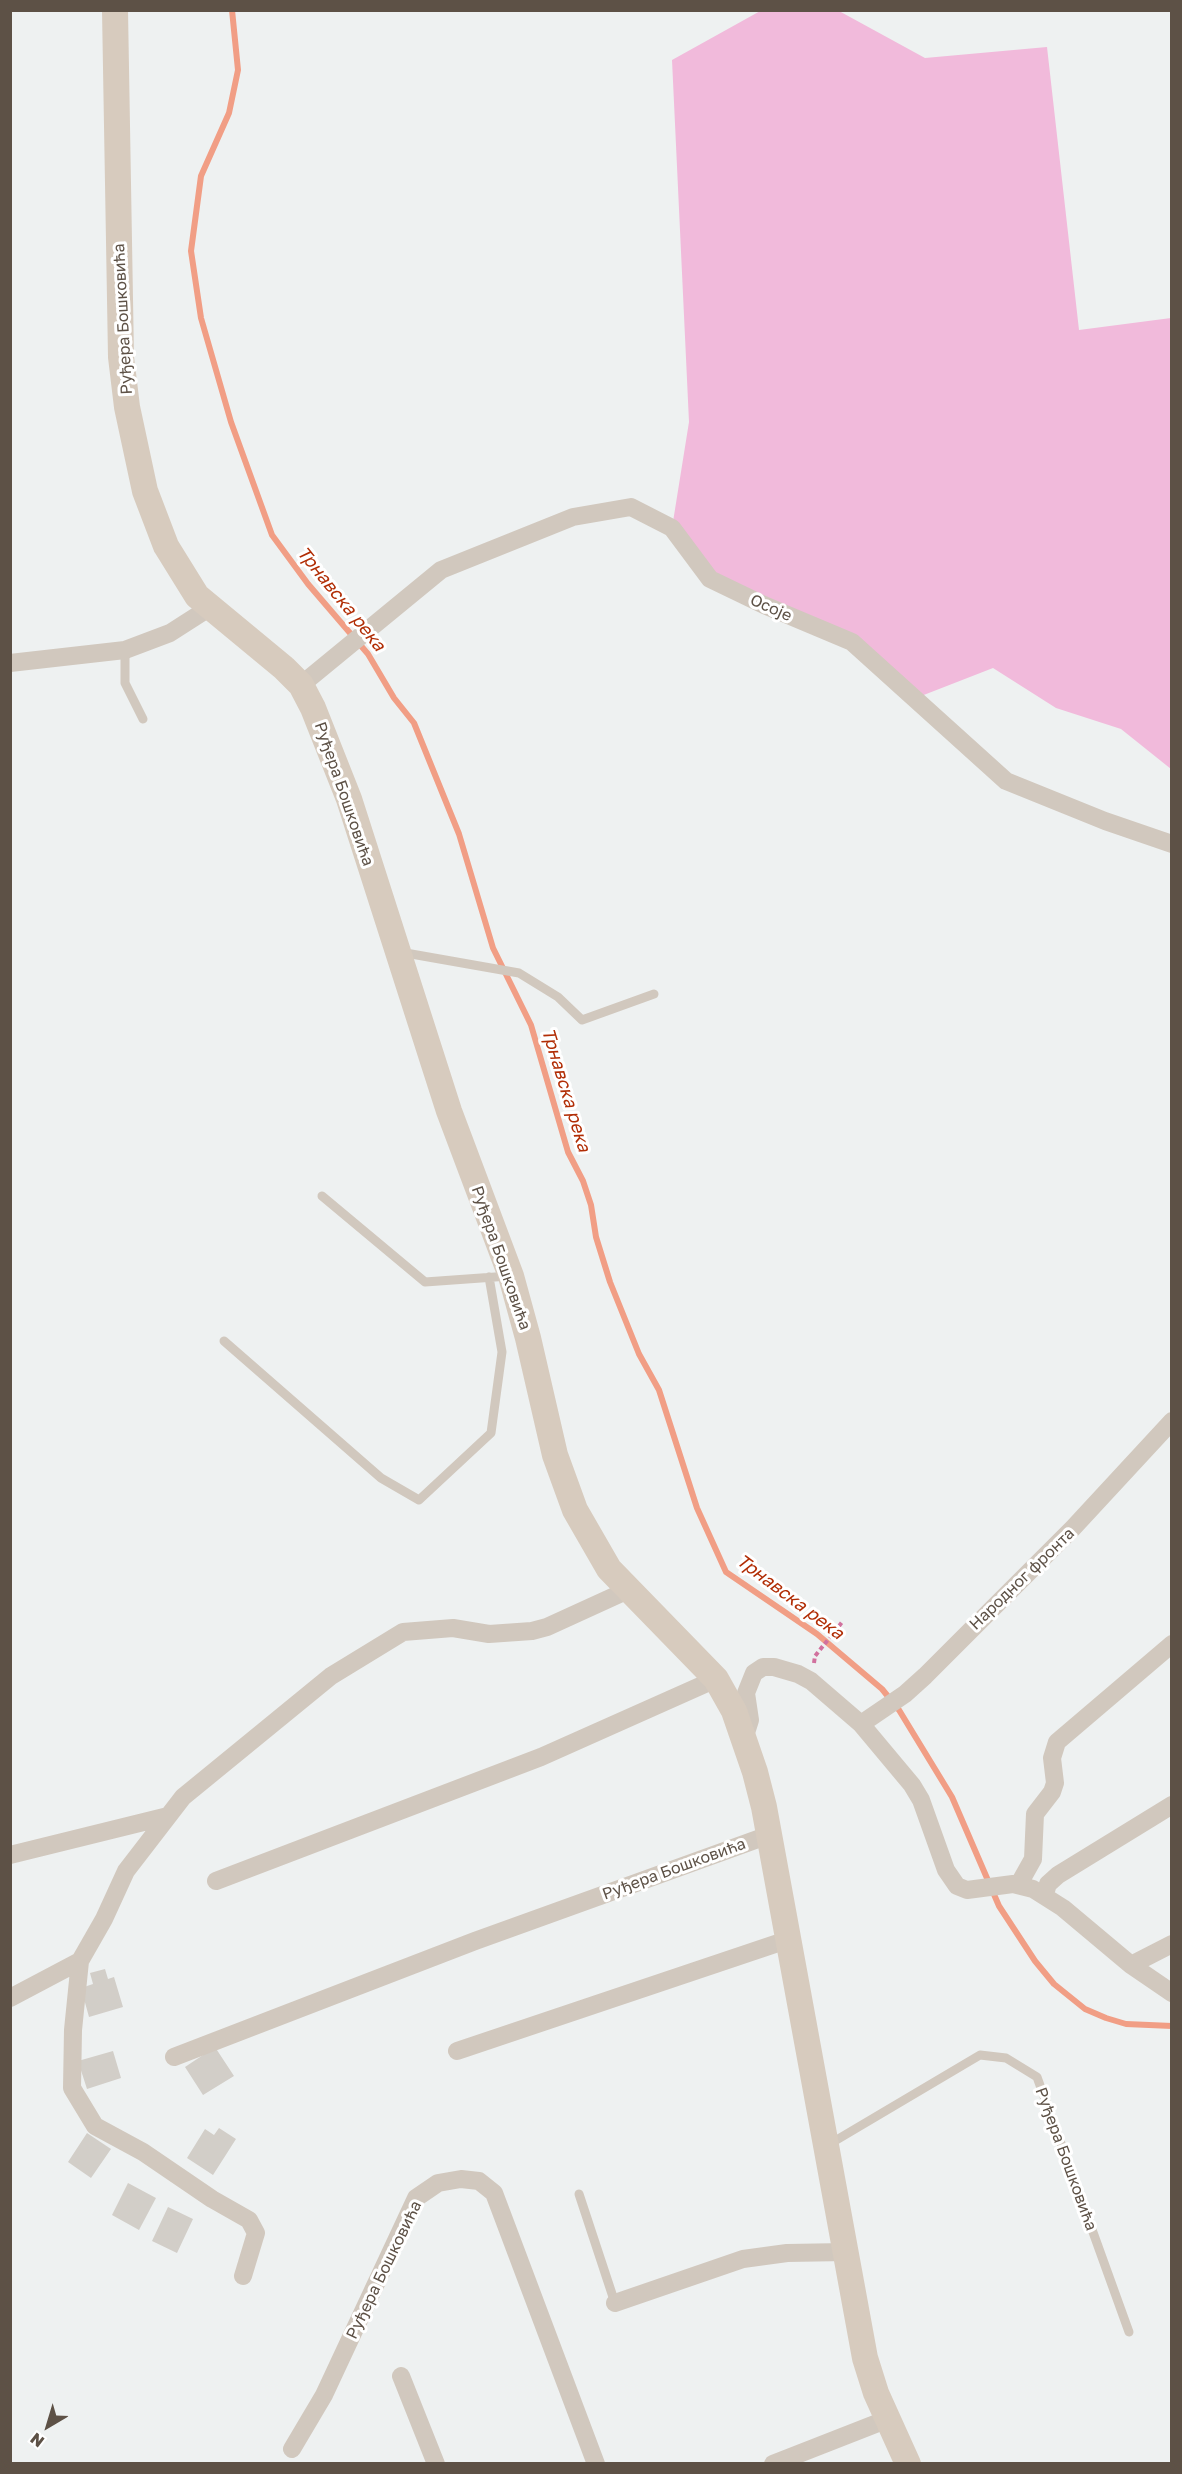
<!DOCTYPE html>
<meta charset="utf-8">
<style>
body{margin:0}
#map{position:relative;width:1182px;height:2474px;overflow:hidden;background:#eef1f1;font-family:"Golos Text",sans-serif}
canvas{display:block}
.frame{position:absolute;inset:0;border:12px solid #5d5146;pointer-events:none}
.north{position:absolute;left:18px;top:2396px;width:60px;height:60px;-webkit-text-stroke:4px #fff;paint-order:stroke;rotate:218deg;font-size:16px;font-weight:700;line-height:24px;text-align:center;color:#5d5146}
.north::after{content:'';display:block;margin:auto;width:21px;height:27px;background:#5d5146;clip-path:polygon(50% 0,100% 100%,50% 72%,0 100%)}
</style>
<div id="map">
<canvas width="1182" height="2474"></canvas>
<div class="frame"></div>
<div class="north">N</div>
</div>
<script>
const c = document.querySelector('canvas').getContext('2d');
c.lineJoin = 'round';
function fillPath(path, color) { c.fillStyle = color; c.fill(path, 'evenodd'); }
const toPath = rows => new Path2D(rows.map(r => 'M' + r).join(''));
function trace(path, color, width, dash) { c.strokeStyle = color; c.lineWidth = width; c.lineCap = dash ? 'butt' : 'round'; c.setLineDash(dash || []); c.stroke(path); }
function write(font, color, halo, rows, align = 'center') {
  c.font = font + ' "Golos Text",sans-serif'; c.lineWidth = 6; c.setLineDash([]); c.textBaseline = 'middle'; c.strokeStyle = halo; c.fillStyle = color; for (const [text, x, y, turn = 0] of rows) {
    c.save(); c.translate(x, y); c.rotate((+turn || 0) * Math.PI / 180); c.textAlign = isNaN(turn) ? turn : align; if (halo) c.strokeText(text, 0, 0); c.fillText(text, 0, 0); c.restore();
  }
}
fillPath(toPath([
 [762,10,839,11,925,58,1047,47,1079,330,1171,318,1171,769,1121,729,1056,708,993,668,916,698,852,642,710,579,672,528,689,422,672,60]
]), '#f1badb');
trace(toPath([
 [232,10,238,70,229,113,201,176,191,251,201,318,231,422,272,535,308,584,368,654,394,698,414,723,459,834,493,948,531,1025,568,1152,583,1181,591,1205,596,1237,610,1282,639,1354,659,1390,697,1508,726,1572,817,1634,882,1689,899,1710,952,1797,999,1906,1035,1961,1054,1984,1085,2009,1106,2018,1126,2024,1172,2026]
]), '#f19e85', 6);
fillPath(toPath([
 [105,1969,108,1979,114,1977,123,2007,89,2017,81,1988,93,1984,90,1973],
 [215,2047,234,2076,203,2095,185,2067],
 [113,2051,121,2078,87,2089,78,2061],
 [219,2128,236,2139,213,2175,187,2158,205,2129,214,2135],
 [87,2133,111,2149,91,2178,68,2162],
 [128,2183,156,2198,139,2230,112,2215],
 [168,2207,193,2219,177,2253,152,2241]
]), '#d2cec8');
trace(toPath([
 [814,1663,815,1656,843,1621]
]), '#d1719e', 4, [4.5, 3]);
trace(toPath([
 [125,650,125,683,143,719],
 [400,952,519,973,558,997,582,1020,654,994],
 [322,1196,425,1282,509,1276],
 [224,1341,381,1478,419,1500,491,1433,502,1352,489,1277],
 [828,2145,980,2055,1006,2058,1037,2077,1129,2332],
 [579,2194,615,2303]
]), '#d1c8be', 9);
trace(toPath([
 [10,663,125,650,170,633,209,608],
 [301,685,441,570,573,517,631,507,672,528,710,579,764,605,852,642,1006,781,1105,821,1172,844],
 [861,1724,905,1694,925,1676,1073,1528,1172,1421],
 [744,1739,750,1720,746,1693,754,1673,763,1667,774,1667,798,1674,811,1681,861,1724,912,1785,921,1800,946,1870,957,1886,967,1890,1013,1884,1033,1889,1063,1908,1131,1965,1172,1993],
 [10,1855,168,1816],
 [216,1881,541,1757,716,1679],
 [1019,1884,1033,1859,1035,1814,1052,1792,1055,1783,1052,1758,1057,1742,1172,1644],
 [1045,1894,1048,1884,1058,1875,1172,1805],
 [1131,1965,1172,1944],
 [10,1998,80,1961],
 [457,2051,790,1939],
 [174,2057,475,1941,769,1835],
 [243,2276,256,2233,249,2220,212,2199,143,2152,95,2126,72,2088,73,2030,80,1961,104,1919,126,1871,183,1797,331,1676,403,1632,453,1628,489,1634,532,1631,547,1627,628,1590],
 [615,2303,743,2259,787,2253,846,2252],
 [401,2376,436,2464],
 [292,2449,324,2395,416,2198,438,2183,461,2179,479,2181,494,2193,596,2464],
 [773,2464,888,2419]
]), '#d1c8be', 18);
trace(toPath([
 [115,10,121,357,127,407,145,491,166,546,197,596,284,668,301,685,313,708,349,799,449,1111,511,1276,528,1338,555,1455,575,1510,609,1569,716,1679,734,1711,755,1772,764,1807,865,2358,876,2393,908,2464]
]), '#d7cbbe', 26);
write('16px', '#5d5146', '#fff', [
 ["Руђера Бошковића",123,319,-93],
 ["Осоје",771,608,24],
 ["Руђера Бошковића",344,794,71],
 ["Руђера Бошковића",501,1258,71],
 ["Народног фронта",1022,1579,-44],
 ["Руђера Бошковића",674,1869,-20],
 ["Руђера Бошковића",1066,2159,70],
 ["Руђера Бошковића",384,2270,-64]
]);
write('italic 18px', '#b12d05', '#fff', [
 ["Трнавска река",341,599,51],
 ["Трнавска река",566,1090,73],
 ["Трнавска река",790,1597,37]
]);
</script>
